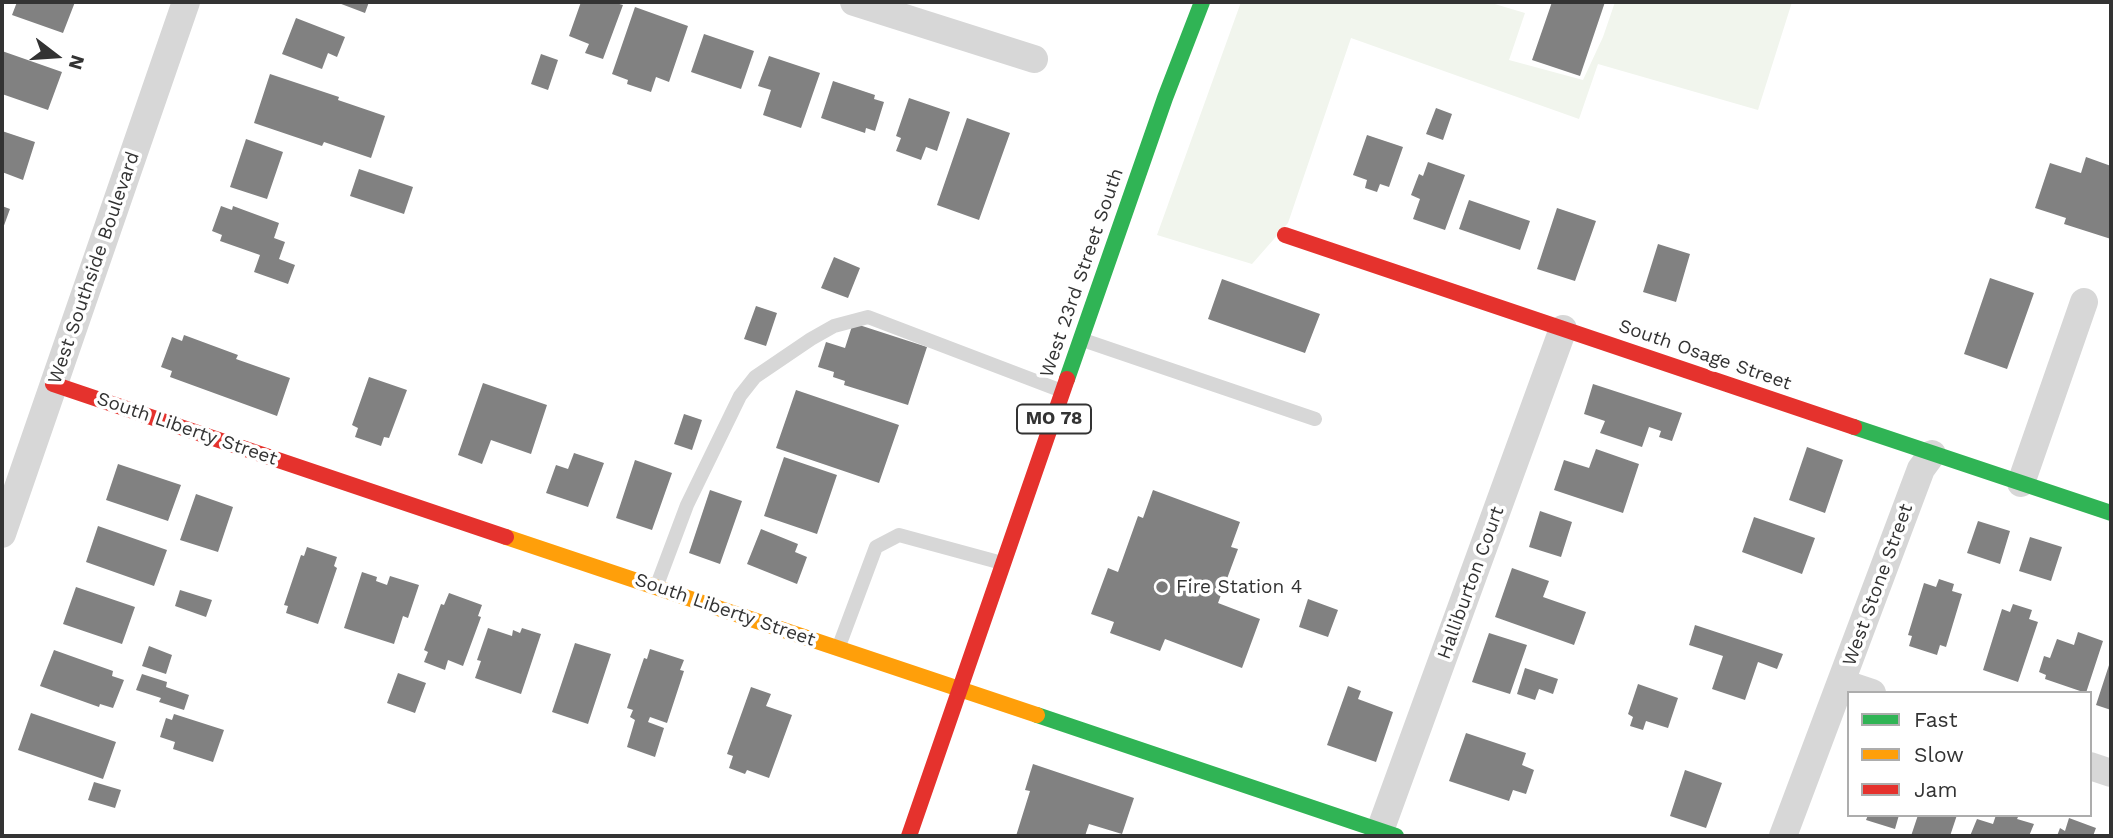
<!DOCTYPE html>
<style>
body{margin:0}
#map{position:relative;width:2113px;height:838px;overflow:hidden;background:#fff;font-family:"Work Sans",sans-serif}
canvas{display:block}
.frame{position:absolute;inset:0;border:4px solid #333;pointer-events:none}
.legend{position:absolute;left:1847px;top:691px;width:245px;height:126px;box-sizing:border-box;background:#fff;border:2px solid #adadad;margin:0;padding:9px 12px;list-style:none;font-size:21px;color:#333}
.legend li{display:flex;align-items:center;gap:14px;height:35px}
.legend b{width:35px;border:2px solid #adadad}
.north{position:absolute;left:21px;top:21px;width:70px;height:70px;-webkit-text-stroke:5px #fff;paint-order:stroke;rotate:107deg;font-size:19px;font-weight:700;line-height:28px;text-align:center;color:#333}
.north::after{content:'';display:block;margin:auto;width:24px;height:32px;background:#333;clip-path:polygon(50% 0,100% 100%,50% 72%,0 100%)}
</style>
<div id="map">
<canvas width="2113" height="838"></canvas>
<div class="frame"></div>
<ul class="legend">
<li><b style="height:9px;background:#30b455"></b>Fast</li>
<li><b style="height:9px;background:#ff9f0a"></b>Slow</li>
<li><b style="height:9px;background:#e5322d"></b>Jam</li>
</ul>
<div class="north">N</div>
</div>
<script>
const c = document.querySelector('canvas').getContext('2d');
c.lineJoin = 'round';
function fillPath(path, color) { c.fillStyle = color; c.fill(path, 'evenodd'); }
const toPath = rows => new Path2D(rows.map(r => 'M' + r).join(''));
function trace(path, color, width, dash) { c.strokeStyle = color; c.lineWidth = width; c.lineCap = dash ? 'butt' : 'round'; c.setLineDash(dash || []); c.stroke(path); }
function write(font, color, halo, rows, align = 'center') {
  c.font = font + ' "Work Sans",sans-serif'; c.lineWidth = 7; c.setLineDash([]); c.textBaseline = 'middle'; c.strokeStyle = halo; c.fillStyle = color; for (const [text, x, y, turn = 0] of rows) {
    c.save(); c.translate(x, y); c.rotate((+turn || 0) * Math.PI / 180); c.textAlign = isNaN(turn) ? turn : align; if (halo) c.strokeText(text, 0, 0); c.fillText(text, 0, 0); c.restore();
  }
}
fillPath(toPath([
 [1241,2,1488,2,1525,13,1509,60,1583,80,1603,37,1615,2,1792,2,1758,110,1598,64,1579,119,1351,38,1288,223,1252,264,1157,235]
]), '#f1f5ed');
fillPath(toPath([
 [17,2,75,2,63,33,12,15],
 [336,2,369,2,365,13],
 [581,2,612,2,623,5,603,59,585,53,589,44,569,36],
 [1552,2,1605,2,1580,76,1532,60],
 [635,7,688,26,669,82,656,77,651,92,627,84,628,80,612,74],
 [296,18,345,37,337,57,328,53,322,69,282,54],
 [704,34,754,51,741,89,691,72],
 [2,51,62,72,48,110,2,94],
 [541,54,558,60,548,90,531,84],
 [769,56,820,73,801,128,763,115,771,90,758,86],
 [270,74,339,97,338,100,385,116,371,158,324,142,322,146,254,123],
 [833,81,875,95,874,99,884,102,875,131,866,128,865,133,821,118],
 [909,98,950,112,937,151,926,147,921,160,896,151,901,138,896,136],
 [1436,108,1452,114,1443,140,1426,134],
 [967,118,1010,133,979,220,937,205],
 [2,131,35,142,23,180,2,172],
 [1367,135,1403,147,1389,187,1380,184,1377,192,1365,188,1367,180,1353,175],
 [246,139,283,152,267,199,230,187],
 [2086,157,2111,166,2111,239,2064,224,2066,218,2035,208,2050,163,2081,173],
 [1428,162,1465,175,1445,230,1413,219,1420,199,1411,195,1419,174,1423,176],
 [359,169,413,187,404,214,350,196],
 [1469,200,1530,221,1520,250,1459,229],
 [2,206,10,209,2,231],
 [221,206,232,210,233,206,279,223,274,238,285,242,279,259,295,265,288,284,254,272,260,255,220,241,222,235,212,231],
 [1557,208,1596,221,1575,281,1537,269],
 [1658,244,1690,254,1676,302,1643,292],
 [834,257,860,268,848,298,821,288],
 [1990,278,2034,293,2007,369,1964,354],
 [1222,279,1320,314,1305,353,1208,319],
 [756,306,777,313,766,346,744,339],
 [853,323,927,347,908,405,844,385,845,381,833,377,834,372,818,367,826,342,845,348],
 [184,335,238,355,236,359,290,378,277,416,170,377,172,371,161,367,172,337,182,341],
 [369,377,407,390,389,438,384,437,381,446,355,437,358,428,352,425],
 [483,383,547,405,531,454,491,440,482,464,458,455],
 [1593,384,1682,413,1672,441,1659,437,1661,431,1649,427,1642,447,1600,433,1605,421,1584,414],
 [796,390,899,425,879,483,776,448],
 [684,414,702,420,692,450,674,444],
 [1807,447,1843,460,1825,513,1789,500],
 [1596,449,1639,464,1623,513,1554,490,1564,460,1589,468],
 [574,453,604,463,588,507,546,493,556,465,568,469],
 [784,457,837,475,817,534,764,516],
 [635,460,672,473,652,530,616,518],
 [118,464,181,485,168,521,106,500],
 [710,490,742,501,720,564,689,553],
 [1153,490,1240,522,1231,547,1238,549,1218,603,1260,619,1242,668,1165,639,1160,651,1110,633,1114,622,1091,614,1108,568,1118,572,1138,516,1143,518],
 [196,494,233,507,218,552,180,540],
 [1540,511,1572,522,1561,557,1529,547],
 [1754,517,1815,538,1802,574,1742,552],
 [1978,521,2010,531,2000,564,1967,553],
 [98,526,167,550,154,586,86,562],
 [761,529,798,544,795,552,807,557,797,584,747,564],
 [2030,537,2062,547,2051,581,2019,571],
 [307,547,337,557,334,566,337,568,318,624,286,613,288,606,284,605,301,555,304,556],
 [1512,568,1549,581,1543,597,1586,612,1574,645,1495,617],
 [362,572,377,577,376,581,387,585,390,576,419,585,408,618,403,616,394,644,344,628],
 [1939,579,1954,584,1952,591,1962,594,1946,647,1940,645,1937,655,1909,646,1912,636,1908,635,1924,583,1936,587],
 [76,587,135,607,122,644,63,624],
 [180,590,212,600,206,617,175,606],
 [449,593,482,605,478,616,481,617,463,666,448,660,445,670,424,662,428,652,424,650,441,604,444,605],
 [1308,599,1338,610,1328,637,1299,627],
 [2013,604,2032,610,2029,619,2038,622,2018,682,1983,670,2002,609,2010,612],
 [1695,625,1783,654,1777,669,1758,662,1745,700,1712,689,1723,656,1689,645],
 [488,628,512,636,513,630,520,633,522,628,541,634,521,694,475,678,481,661,477,660],
 [2078,632,2103,641,2086,693,2045,679,2046,675,2039,672,2044,656,2050,658,2057,639,2074,645],
 [1489,633,1527,645,1510,694,1472,682],
 [575,643,611,654,588,724,552,712],
 [149,646,172,655,166,674,142,666],
 [650,649,684,660,680,670,684,671,667,723,650,717,648,722,664,728,655,757,627,747,635,720,630,717,633,710,627,708,644,658,647,659],
 [54,650,113,671,112,676,124,680,113,708,100,704,99,707,40,686],
 [2111,659,2111,710,2096,705],
 [1525,668,1558,679,1553,694,1539,689,1535,700,1517,694],
 [398,673,426,683,415,713,387,703],
 [142,674,167,682,166,687,189,695,184,710,159,702,161,698,136,690],
 [1638,684,1678,698,1668,728,1646,721,1643,730,1630,726,1633,717,1628,714],
 [1348,686,1361,691,1358,699,1393,712,1376,762,1327,745],
 [751,687,771,694,766,706,792,715,769,778,747,770,745,774,729,768,733,756,727,754],
 [31,713,116,742,103,779,18,750],
 [174,714,224,730,213,762,173,749,175,742,160,737,166,718,172,720],
 [1466,733,1526,753,1522,765,1534,770,1526,794,1513,790,1509,801,1449,781],
 [1033,764,1134,798,1122,834,1089,824,1085,836,1016,836,1030,791,1025,790],
 [1685,770,1722,783,1706,828,1670,816],
 [94,782,121,790,115,808,88,800],
 [1868,815,1899,815,1895,829,1866,820],
 [1918,815,1957,815,1950,836,1911,836],
 [1996,815,2019,815,2017,819,2034,824,2029,836,1970,836,1977,819,1993,824],
 [2069,818,2096,828,2093,836,2057,836,2060,828,2065,831]
]), '#818181');
trace(toPath([
 [1083,340,1315,419],
 [657,585,687,505,740,396,755,377,811,339,834,326,868,317,1062,391],
 [839,646,876,547,899,535,1002,563]
]), '#d7d7d7', 14);
trace(toPath([
 [854,2,1034,59],
 [2021,483,2084,302],
 [2,534,186,2],
 [1842,683,1872,693],
 [2090,766,2111,773],
 [1378,836,1563,329],
 [1783,836,1921,469,1932,454]
]), '#d7d7d7', 28);
trace(toPath([
 [1067,379,1165,98,1202,2],
 [1854,427,2111,513],
 [1037,715,1396,836]
]), '#30b455', 16);
trace(toPath([
 [506,537,1037,715]
]), '#ff9f0a', 16);
trace(toPath([
 [1285,235,1854,427],
 [53,384,506,537],
 [909,836,1067,379]
]), '#e5322d', 16);
for (const [x, y, r, color] of [
 [1162,587,7,"#7a7a7a"]
]) { const dot = new Path2D(); dot.arc(x, y, r, 0, 2 * Math.PI); c.fillStyle = color; c.fill(dot); trace(dot, '#fff', 2.5); }
for (const [x, y, w] of [
 [1054,419,74]
]) { const box = new Path2D(); box.roundRect(x - w / 2, y - 14.5, w, 29, 5); c.fillStyle = '#fff'; c.fill(box); trace(box, '#333', 2); }
write('bold 18px', '#333', null, [
 ["MO 78",1054,419]
]);
write('19px', '#333', '#fff', [
 ["West Southside Boulevard",94,268,-71],
 ["West 23rd Street South",1082,273,-71],
 ["South Osage Street",1705,355,19],
 ["South Liberty Street",187,429,19],
 ["Halliburton Court",1471,583,-70],
 ["West Stone Street",1878,585,-70],
 ["South Liberty Street",725,610,19]
]);
write('19px', '#333', '#fff', [
 ["Fire Station 4",1176,587]
], 'left');
</script>
